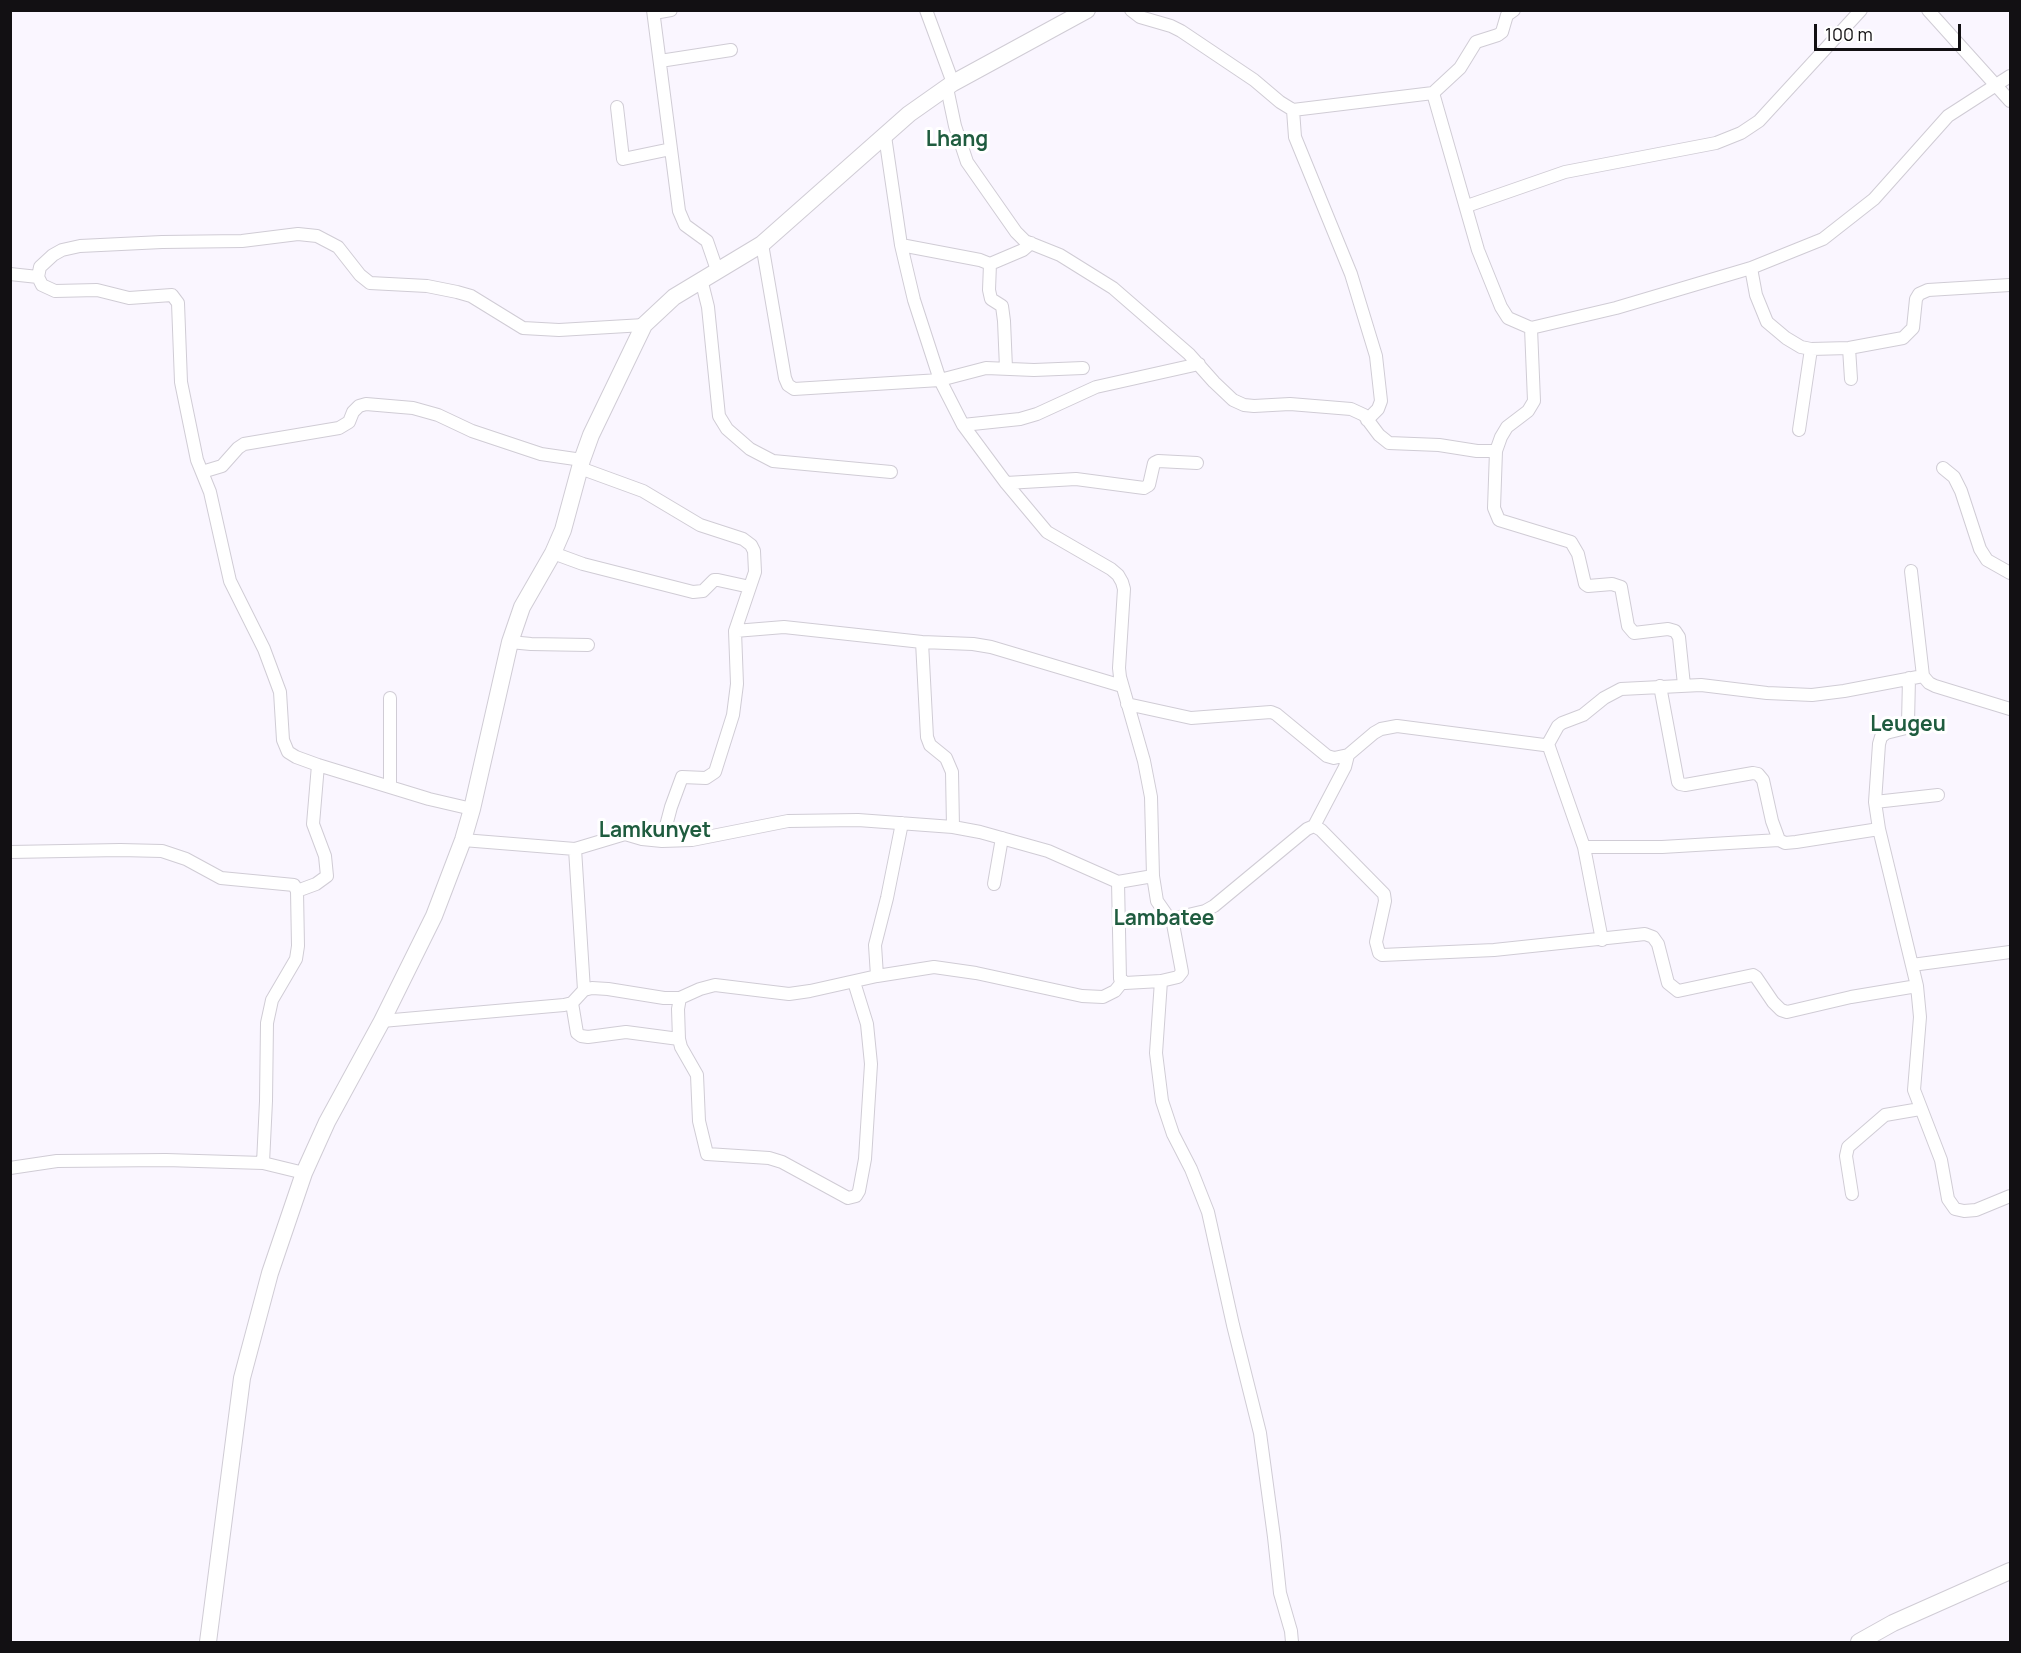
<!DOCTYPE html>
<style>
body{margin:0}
#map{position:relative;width:2021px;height:1653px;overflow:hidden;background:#faf6ff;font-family:Manrope,sans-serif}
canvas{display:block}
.frame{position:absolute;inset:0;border:12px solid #121013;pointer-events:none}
.scale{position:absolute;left:1814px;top:24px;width:147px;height:27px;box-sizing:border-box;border:3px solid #121013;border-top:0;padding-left:8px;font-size:18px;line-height:21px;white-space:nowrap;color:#121013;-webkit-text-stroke:4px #fff;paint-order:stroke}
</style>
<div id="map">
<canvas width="2021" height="1653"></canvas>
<div class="frame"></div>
<div class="scale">100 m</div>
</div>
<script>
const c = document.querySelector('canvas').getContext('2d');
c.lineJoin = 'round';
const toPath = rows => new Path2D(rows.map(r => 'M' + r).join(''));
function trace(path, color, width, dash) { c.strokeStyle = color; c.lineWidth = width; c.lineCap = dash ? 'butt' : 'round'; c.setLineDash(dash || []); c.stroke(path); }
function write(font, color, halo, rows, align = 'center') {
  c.font = font + ' Manrope,sans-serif'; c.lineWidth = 6; c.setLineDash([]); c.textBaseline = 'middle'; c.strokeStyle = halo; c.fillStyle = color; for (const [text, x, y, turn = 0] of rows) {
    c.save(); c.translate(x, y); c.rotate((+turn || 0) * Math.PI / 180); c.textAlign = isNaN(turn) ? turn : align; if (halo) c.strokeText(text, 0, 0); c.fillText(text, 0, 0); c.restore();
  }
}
const street = toPath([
 [653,10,679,211,685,225,707,241,717,270],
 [926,10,953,83],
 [1131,10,1140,17,1171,26,1181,31,1254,80,1280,102,1293,110,1433,93],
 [1928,10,2010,101],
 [654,13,671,10],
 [660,61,731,50],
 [947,88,955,126,967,162,1016,232,1025,241,1060,255,1113,288,1189,354,1214,382,1233,400,1244,405,1254,406,1290,404,1351,409,1364,415,1379,435,1389,443,1439,445,1477,451,1496,451,1501,437,1507,427,1528,411,1534,401,1531,328,1508,318,1501,307,1478,250,1433,93,1460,68,1476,42,1498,35,1502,32,1507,15,1514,10],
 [617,107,623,159,671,149],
 [1293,110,1295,137,1351,274,1376,356,1381,401,1378,409,1367,420],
 [885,136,901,245,914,300,940,380,963,425,1006,483,1047,532,1111,569,1118,575,1122,582,1124,589,1119,668,1120,677,1144,761,1151,797,1153,876,1157,901,1173,924,1182,972,1178,977,1161,981,1156,1053,1162,1101,1173,1134,1191,1169,1208,1212,1233,1325,1260,1433,1274,1537,1280,1593,1291,1631,1292,1642],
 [1467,206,1565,172,1716,143,1741,133,1759,121,1861,10],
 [762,244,785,378,788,385,794,389,940,380,986,368,1034,370,1083,368],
 [901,245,980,260,990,264,989,290,991,299,1002,306,1004,321,1006,368],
 [990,264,1023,250,1031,243],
 [1751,268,1756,295,1767,322,1786,338,1801,347,1811,349,1849,348,1903,338,1913,328,1916,299,1919,294,1928,290,2010,285],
 [10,274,38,277,40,267,53,255,62,250,80,246,162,242,242,241,298,234,317,236,338,247,360,275,370,283,427,286,457,292,471,296,523,328,559,330,644,325],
 [38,277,42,285,55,291,97,290,129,298,172,295,178,303,181,382,197,460,210,492,230,581,264,649,280,692,283,740,288,752,296,757,318,765,429,799,472,809],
 [701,279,708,307,719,416,727,429,750,449,773,461,891,472],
 [1531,328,1616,308,1751,268,1823,239,1874,199,1948,116,2010,76],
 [1849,348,1851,379],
 [963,425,1020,419,1037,414,1096,387,1199,364],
 [1799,430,1811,349],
 [1496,451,1494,508,1499,520,1571,542,1578,554,1585,584,1588,586,1612,584,1621,587,1628,626,1634,633,1668,629,1675,631,1679,637,1684,685],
 [580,468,643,491,700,525,743,539,751,545,754,551,755,572,735,631,737,684,733,715,715,772,706,778,682,777,671,807,662,841],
 [1943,468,1954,477,1961,491,1980,549,1987,560,2010,573],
 [202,472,222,466,238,448,244,444,339,428,349,422,353,412,359,406,366,404,413,408,438,415,472,431,541,454,582,460],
 [1006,483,1076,479,1144,488,1149,485,1154,463,1158,461,1197,463],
 [553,553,583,564,693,592,703,591,714,580,718,580,750,587],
 [1911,571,1923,676,1929,683,1935,686,2010,709],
 [735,631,784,627,922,642,973,644,991,647,1122,686],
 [510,642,531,644,588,645],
 [922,642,927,737,930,745,946,758,952,772,953,827],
 [1909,678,1908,723,1906,728,1886,733,1881,737,1879,744,1875,802,1879,829,1917,986,1920,1017,1914,1090,1941,1160,1948,1199,1955,1209,1964,1211,1976,1210,2010,1196],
 [1660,686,1678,782,1680,784,1685,785,1753,773,1758,774,1763,780,1772,821,1779,840],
 [390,698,390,787],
 [1127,704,1191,718,1271,712,1276,714,1327,756,1334,758,1348,755,1374,733,1381,729,1397,726,1544,745,1548,744,1558,726,1562,723,1583,715,1604,698,1621,689,1701,685,1767,693,1812,695,1844,691,1923,676],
 [1548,744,1584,847,1602,940],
 [1875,802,1938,795],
 [1314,826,1321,830,1384,894,1385,901,1376,942,1379,953,1382,955,1494,950,1645,934,1653,937,1658,944,1668,983,1678,991,1753,975,1756,977,1773,1002,1781,1010,1787,1012,1851,997,1917,986],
 [463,840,575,849,625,834,642,839,662,841,692,840,788,821,858,820,953,827,980,832,1048,851,1118,882,1153,876],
 [1584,847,1662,847,1779,840,1785,843,1796,842,1879,829],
 [575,849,584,990],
 [10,852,120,850,162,851,186,859,221,878,294,885,297,891,298,946,296,959,272,1000,267,1023,266,1101,263,1163],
 [1118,882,1120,979,1125,983,1161,981],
 [994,884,1002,838],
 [297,891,316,884,327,876,325,856,313,824,318,765],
 [1171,919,1205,911,1214,906,1307,829,1314,826,1345,767,1348,755],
 [1912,965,2010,952],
 [877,976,875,945,887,898,902,823],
 [680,998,678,1009,679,1039,681,1047,697,1075,699,1121,707,1154,769,1158,782,1162,848,1198,856,1196,859,1191,865,1159,871,1064,867,1024,854,982],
 [572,1003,577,1033,581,1036,588,1037,626,1032,679,1039],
 [382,1021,564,1005,572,1003,584,990,592,988,608,989,664,998,680,998,700,989,715,985,789,994,810,991,877,976,934,967,976,973,1082,996,1103,997,1115,991,1123,981],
 [10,1168,57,1161,166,1160,263,1163,304,1173],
 [1852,1194,1846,1156,1848,1147,1885,1115,1920,1109]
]);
const secondary = toPath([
 [208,1642,242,1378,270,1273,304,1173,327,1122,382,1021,434,916,463,840,472,809,510,642,522,607,553,553,563,530,582,460,591,435,644,325,674,297,762,244,909,114,953,83,1087,10],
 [1859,1642,1893,1623,2010,1571]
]);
trace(street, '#d0ccd5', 14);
trace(secondary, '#d0ccd5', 18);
trace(street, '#fff', 12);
trace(secondary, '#fff', 16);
write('bold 21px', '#1f5c3f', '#fff', [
 ["Lhang",957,140],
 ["Leugeu",1908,725],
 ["Lamkunyet",655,831],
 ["Lambatee",1164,919]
]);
</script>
